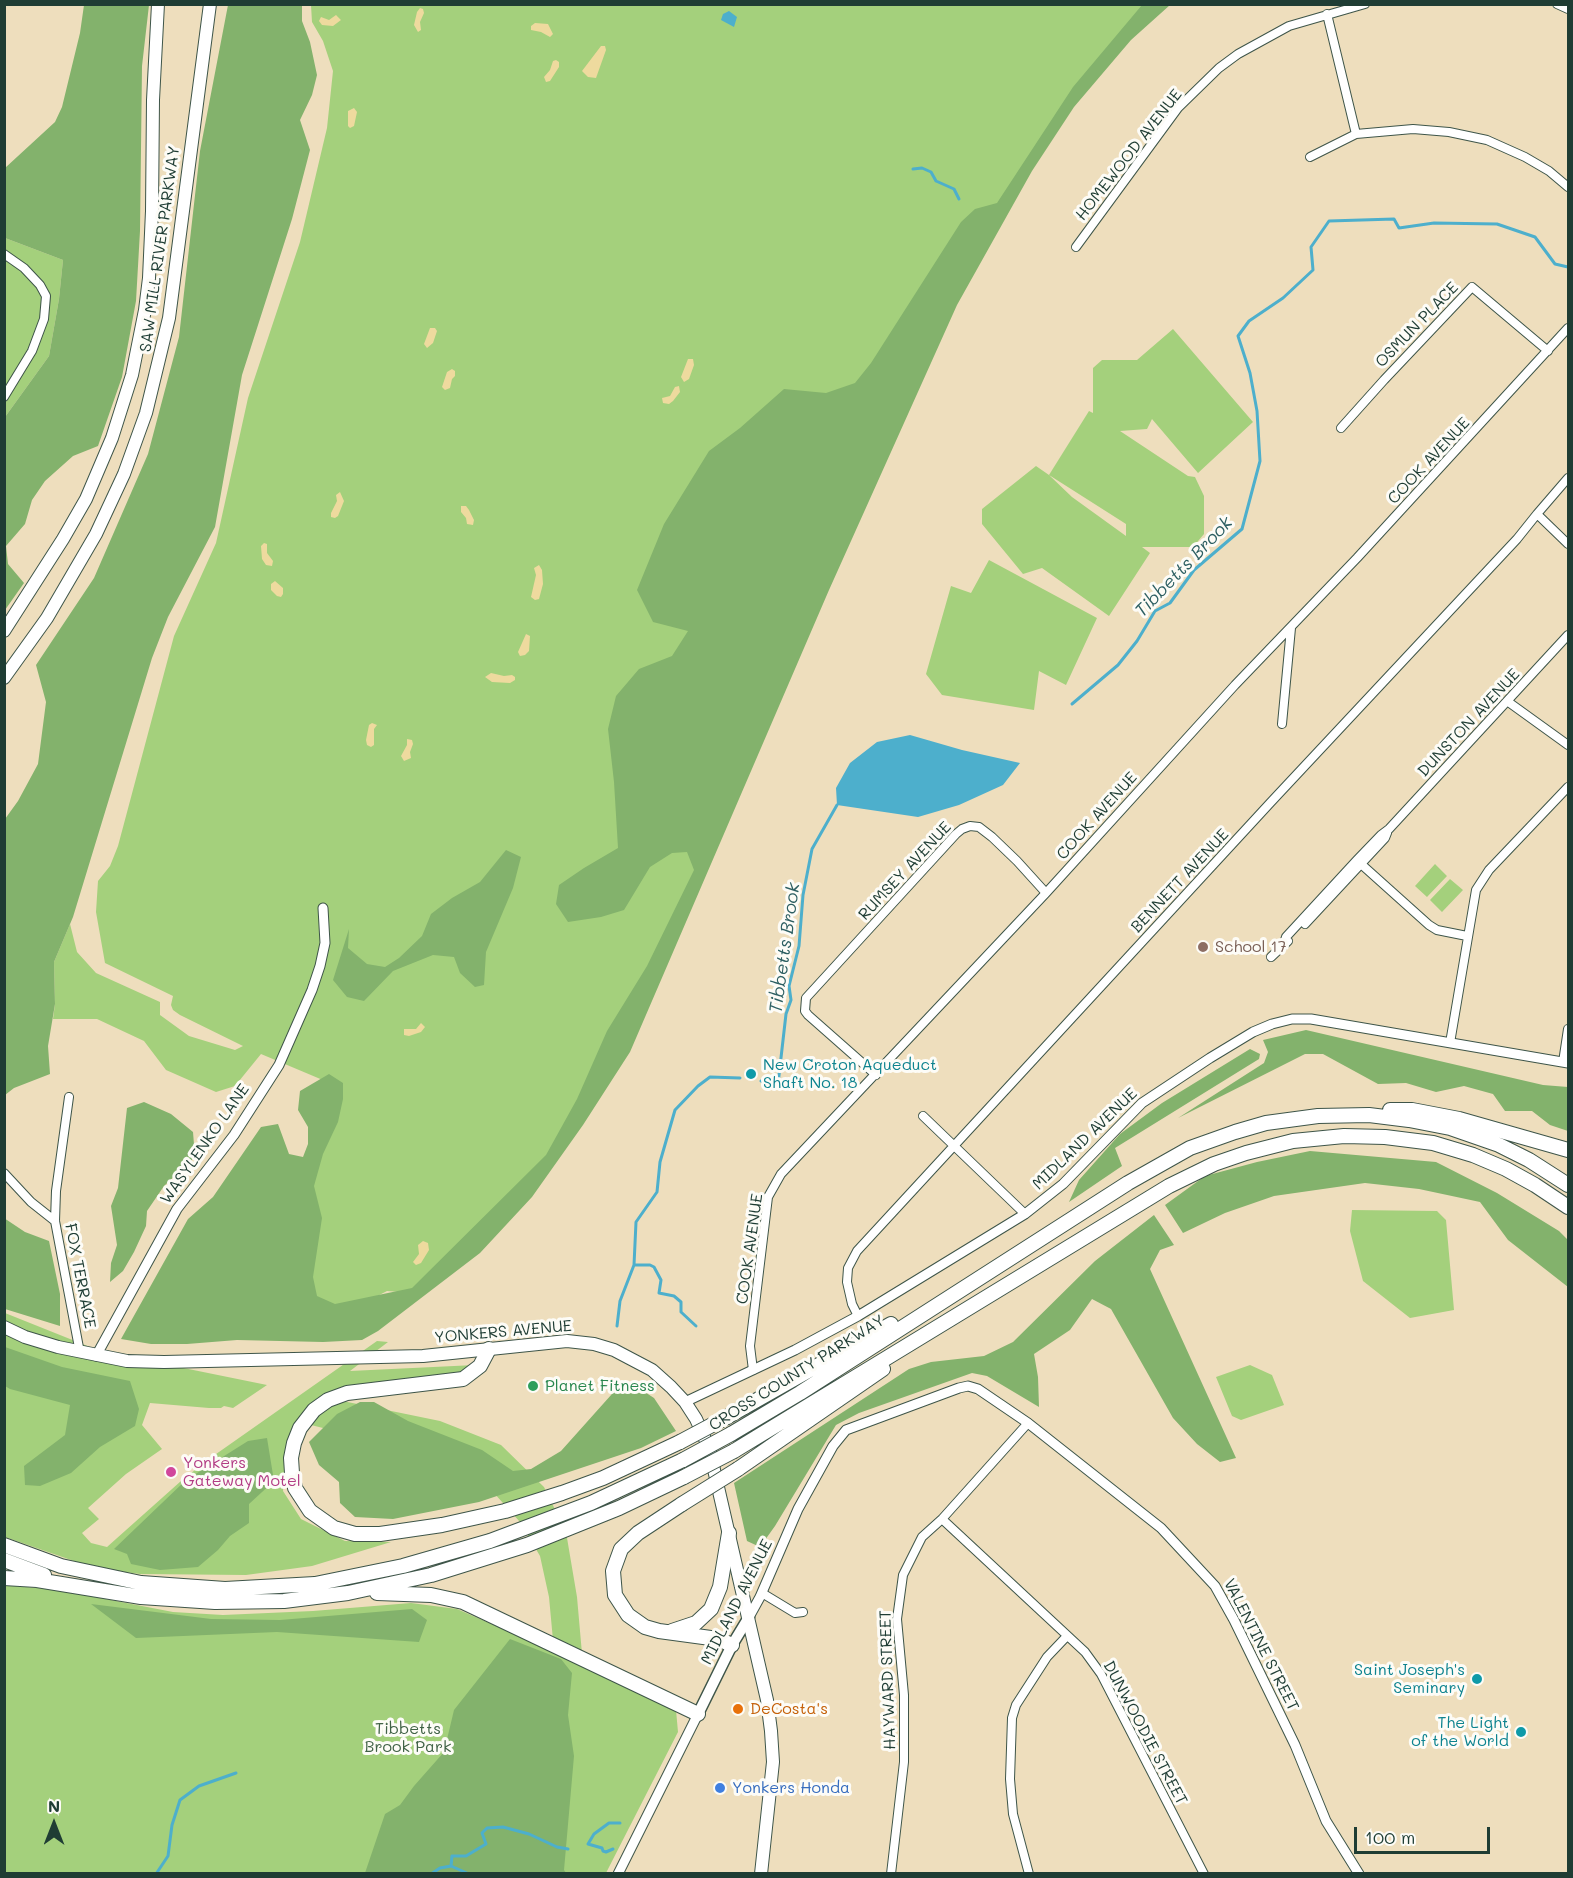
<!DOCTYPE html>
<style>
body{margin:0}
#map{position:relative;width:1573px;height:1878px;overflow:hidden;background:#eedebd;font-family:Mali,sans-serif}
canvas{display:block}
.frame{position:absolute;inset:0;border:6px solid #1f3d34;pointer-events:none}
.north{position:absolute;left:24px;top:1794px;width:60px;height:60px;-webkit-text-stroke:4px #fdfcf7;paint-order:stroke;rotate:0deg;font-size:16px;font-weight:700;line-height:24px;text-align:center;color:#1f3d34}
.north::after{content:'';display:block;margin:auto;width:21px;height:27px;background:#1f3d34;clip-path:polygon(50% 0,100% 100%,50% 72%,0 100%)}
.scale{position:absolute;left:1354px;top:1827px;width:136px;height:27px;box-sizing:border-box;border:3px solid #1f3d34;border-top:0;padding-left:8px;font-size:18px;line-height:21px;white-space:nowrap;color:#1f3d34;-webkit-text-stroke:4px #fdfcf7;paint-order:stroke}
</style>
<div id="map">
<canvas width="1573" height="1878"></canvas>
<div class="frame"></div>
<div class="north">N</div>
<div class="scale">100 m</div>
</div>
<script>
const c = document.querySelector('canvas').getContext('2d');
c.lineJoin = 'round';
function fillPath(path, color) { c.fillStyle = color; c.fill(path, 'evenodd'); }
const toPath = rows => new Path2D(rows.map(r => 'M' + r).join(''));
function trace(path, color, width, dash) { c.strokeStyle = color; c.lineWidth = width; c.lineCap = dash ? 'butt' : 'round'; c.setLineDash(dash || []); c.stroke(path); }
function write(font, color, halo, rows, align = 'center') {
  c.font = font + ' Mali,sans-serif'; c.lineWidth = 6; c.setLineDash([]); c.textBaseline = 'middle'; c.strokeStyle = halo; c.fillStyle = color; for (const [text, x, y, turn = 0] of rows) {
    c.save(); c.translate(x, y); c.rotate((+turn || 0) * Math.PI / 180); c.textAlign = isNaN(turn) ? turn : align; if (halo) c.strokeText(text, 0, 0); c.fillText(text, 0, 0); c.restore();
  }
}
fillPath(toPath([
 [311,5,1150,5,1020,175,943,316,686,901,544,1165,414,1293,387,1291,339,1316,281,1299,337,1086,261,1054,235,1086,216,1092,166,1070,144,1041,97,1019,53,1019,55,1004,54,962,70,924,77,952,96,973,160,1002,160,1015,189,1036,235,1050,243,1046,180,1015,173,1010,171,1005,173,996,105,963,96,912,98,881,110,866,118,846,174,636,216,543,248,398,300,242,327,128,333,71,323,41,312,22],
 [5,238,63,260,59,299,49,356,5,417],
 [1173,329,1253,422,1198,473,1152,419,1147,429,1120,431,1188,476,1195,477,1204,496,1204,534,1193,547,1142,547,1150,553,1109,616,1042,568,1023,574,982,524,982,509,1036,466,1049,475,1089,411,1093,413,1093,368,1102,360,1137,360],
 [1049,475,1126,524,1126,536,1072,497],
 [989,560,1097,618,1066,685,1039,671,1034,710,942,695,926,674,951,586,971,593],
 [1435,864,1447,876,1427,897,1415,886],
 [1450,879,1463,890,1442,912,1430,900],
 [1352,1210,1437,1211,1446,1220,1454,1310,1410,1318,1363,1281,1350,1231],
 [5,1313,100,1351,267,1385,233,1408,224,1406,221,1408,209,1408,150,1403,142,1425,162,1449,126,1474,88,1508,99,1519,82,1533,91,1543,107,1547,181,1481,209,1459,377,1341,388,1342,350,1371,475,1365,467,1374,328,1398,440,1421,501,1445,544,1487,566,1532,577,1597,583,1665,676,1710,678,1732,606,1873,5,1873,5,1585,59,1590,173,1612,223,1615,313,1611,411,1603,457,1609,554,1651,549,1597,540,1556,520,1522,494,1493,371,1440,299,1422,287,1445,283,1491,301,1519,345,1541,391,1542,312,1566,246,1575,140,1574,94,1568,5,1537],
 [1250,1365,1272,1375,1284,1405,1241,1420,1232,1416,1216,1377]
]), '#a4d07c');
fillPath(toPath([
 [84,5,149,5,142,66,140,231,136,301,122,377,98,446,73,456,45,481,32,500,25,524,6,546,8,564,24,583,5,610,5,417,49,356,59,299,63,260,5,238,5,168,55,122,62,107,80,33],
 [228,5,302,5,302,21,310,42,317,75,312,95,300,120,310,150,292,219,242,375,215,527,168,617,152,658,73,917,54,962,55,1004,48,1046,50,1074,14,1088,5,1095,5,819,18,801,38,764,46,702,36,665,94,578,148,454,179,337,200,151],
 [1142,5,1170,5,1131,40,1074,107,1032,171,957,305,829,590,630,1052,583,1125,532,1197,480,1253,378,1331,362,1340,323,1342,237,1340,187,1344,151,1344,121,1339,188,1219,213,1197,261,1127,278,1124,289,1154,303,1157,308,1144,308,1127,298,1110,300,1091,329,1074,343,1083,343,1099,338,1122,323,1154,314,1186,322,1218,313,1277,317,1296,335,1304,412,1288,546,1155,577,1099,607,1031,647,966,694,870,687,852,672,853,650,867,624,910,601,917,568,922,556,904,559,885,584,868,618,848,614,782,608,729,616,696,639,669,672,656,688,631,653,622,637,590,664,524,709,451,740,428,784,389,826,393,855,383,871,363,961,222,975,209,997,203,1073,87],
 [506,850,521,857,513,888,486,952,484,985,475,987,460,973,454,957,433,955,393,971,364,1001,347,997,333,980,349,929,348,948,367,964,385,967,399,958,422,936,431,914,452,898,480,882],
 [1306,1030,1543,1085,1568,1087,1568,1131,1550,1125,1532,1111,1505,1111,1493,1094,1464,1086,1436,1092,1406,1083,1378,1084,1323,1054,1305,1054,1178,1118,1264,1063,1268,1052,1263,1040],
 [1250,1049,1260,1054,1259,1059,1115,1148,1122,1166,1069,1202,1079,1180,1120,1134,1162,1103],
 [144,1102,171,1114,193,1132,195,1157,164,1186,147,1211,146,1226,134,1252,123,1271,110,1282,111,1263,117,1245,111,1206,118,1188,127,1108],
 [1310,1151,1436,1162,1497,1193,1559,1231,1568,1240,1568,1287,1508,1240,1480,1202,1419,1189,1365,1183,1274,1196,1225,1213,1183,1233,1165,1205,1205,1176,1257,1162],
 [1154,1215,1174,1245,1160,1250,1150,1269,1236,1458,1220,1462,1197,1444,1173,1418,1111,1309,1092,1299,1070,1330,1034,1354,1038,1377,1039,1407,987,1376,972,1373,859,1413,836,1425,775,1526,760,1547,747,1541,734,1483,909,1369,931,1362,984,1356,1013,1342,1095,1261],
 [4,1218,25,1232,49,1241,60,1294,60,1326,5,1309],
 [5,1347,62,1367,130,1381,139,1409,135,1426,100,1447,71,1473,40,1486,25,1485,24,1466,65,1435,70,1405,10,1389,5,1386],
 [631,1383,654,1398,676,1431,641,1448,479,1502,393,1519,355,1517,340,1503,339,1482,319,1465,309,1442,337,1414,360,1402,374,1402,408,1421,482,1450,513,1471,531,1469,561,1451,620,1385],
 [267,1438,274,1481,249,1504,249,1523,230,1536,218,1550,198,1567,160,1570,131,1564,127,1554,114,1549,186,1480,248,1441],
 [91,1604,211,1619,280,1620,412,1609,427,1620,419,1642,277,1632,136,1638],
 [510,1639,561,1659,572,1673,568,1715,574,1756,564,1870,566,1873,365,1873,385,1814,400,1805,414,1786,444,1752,454,1710]
]), '#83b26c');
fillPath(toPath([
 [420,8,423,9,424,13,420,22,421,30,418,32,414,25,417,12],
 [336,15,341,20,333,26,322,25,319,21,321,17,329,20],
 [535,23,548,24,553,34,550,37,541,32,531,30,531,26],
 [601,46,605,46,606,50,596,78,588,77,582,71],
 [556,60,559,62,559,67,550,81,546,82,544,77,550,70,553,61],
 [354,108,357,112,354,126,350,128,348,126,348,111],
 [430,328,435,328,437,331,433,343,427,348,424,344],
 [688,359,693,359,694,365,689,379,684,382,681,377],
 [452,369,455,371,455,376,452,379,450,388,445,390,442,387,447,372],
 [679,386,680,392,673,401,669,404,663,403,662,398,670,396,675,387],
 [340,492,344,501,338,516,335,518,331,517,331,513,337,501,336,495],
 [461,506,466,506,469,510,474,520,473,525,467,524,466,518,461,512],
 [264,543,267,544,267,553,273,561,272,566,266,565,262,559,261,546],
 [539,565,542,570,543,584,539,599,535,600,531,597,536,575,534,568],
 [275,581,283,588,283,594,281,597,277,596,271,590,271,584],
 [526,634,530,636,529,651,525,655,520,656,518,652],
 [491,673,504,676,512,675,515,677,515,680,510,683,492,682,485,677],
 [372,723,377,725,374,729,374,745,371,747,367,745,366,740,369,725],
 [407,739,412,740,413,744,410,752,411,758,404,761,401,756,407,745],
 [421,1023,425,1027,421,1032,409,1036,404,1035,404,1029,416,1029],
 [423,1241,428,1243,429,1250,421,1263,416,1265,413,1262,419,1254,418,1245]
]), '#eeda9e');
fillPath(toPath([
 [729,11,737,17,734,27,721,20,723,14],
 [910,735,962,750,1020,763,1003,785,959,805,918,817,837,805,836,788,850,763,877,742]
]), '#4dafcc');
trace(toPath([
 [913,169,922,168,931,172,936,181,954,189,959,199],
 [1072,704,1118,665,1137,641,1155,611,1170,603,1194,570,1242,529,1260,461,1257,411,1250,373,1238,336,1249,321,1283,298,1313,270,1311,247,1329,221,1394,219,1399,228,1434,223,1497,224,1535,237,1555,264,1568,267],
 [761,1081,778,1084,786,1014,791,1000,789,986,799,946,803,895,812,849,837,805],
 [635,1265,650,1265,654,1267,661,1280,659,1293,674,1296,681,1302,681,1312,696,1326],
 [617,1326,620,1301,634,1265,636,1222,657,1192,660,1162,675,1110,698,1086,710,1077,740,1078],
 [613,1849,606,1852,603,1851,602,1848,588,1844,594,1834,609,1823,620,1823],
 [451,1866,469,1874],
 [156,1874,168,1856,172,1825,180,1800,199,1786,236,1773],
 [431,1874,440,1868,451,1866,452,1856,466,1856,486,1844,482,1833,487,1828,503,1827,529,1834,557,1847,568,1849]
]), '#4dafcc', 3);
const minor = toPath([
 [1557,4,1568,9],
 [1327,14,1356,134],
 [1310,157,1356,134,1413,129,1449,132,1487,140,1525,157,1549,171,1568,187],
 [1076,247,1178,108,1219,68,1238,54,1289,26,1365,4],
 [4,254,24,268,40,285,46,296,44,319,32,351,4,397],
 [1341,428,1384,380,1472,287,1548,351],
 [1537,514,1568,544],
 [1507,701,1568,745],
 [1282,724,1291,628],
 [1361,864,1429,925,1437,930,1467,936],
 [1305,924,1385,838,1387,833],
 [1284,943,1286,937,1357,860,1381,835,1389,829,1568,635],
 [1271,957,1288,941],
 [1450,1043,1476,890,1489,870,1568,787],
 [1563,1062,1568,1029],
 [876,1075,808,1015,805,1011,806,998,956,834,962,829,970,826,979,827,992,837,1017,861,1046,893],
 [69,1097,56,1191,55,1221,80,1353],
 [923,1116,1025,1214],
 [4,1173,31,1202,55,1221],
 [858,1316,852,1304,847,1282,848,1268,857,1251,1271,802,1517,539,1537,514,1568,478],
 [753,1370,750,1346,768,1197,781,1174,1046,893,1235,685,1357,558,1568,328],
 [942,1519,1085,1652,1101,1674,1204,1874],
 [762,1593,795,1613,803,1612],
 [891,1874,904,1762,904,1695,897,1619,903,1575,922,1537,942,1519,1028,1423],
 [1029,1874,1013,1814,1010,1779,1012,1718,1016,1705,1047,1657,1067,1636]
]);
const tertiary = toPath([
 [96,1356,177,1209,234,1135,279,1065,312,990,320,966,325,943,323,908],
 [685,1402,795,1350,858,1316,1025,1214,1063,1184,1142,1103,1210,1058,1253,1032,1272,1024,1292,1019,1311,1019,1568,1063],
 [749,1617,760,1597,798,1509,833,1446,846,1430,959,1388,968,1386,978,1389,1028,1423,1161,1528,1215,1586,1234,1620,1295,1745,1326,1821,1359,1874],
 [618,1874,698,1714]
]);
const secondary = toPath([
 [698,1714,732,1645,749,1617]
]);
const primary = toPath([
 [4,1327,25,1337,58,1347,127,1361,164,1362,423,1356,567,1341,594,1344,614,1350,652,1370,671,1387,685,1402,696,1419,709,1448,767,1700,771,1731,773,1762,761,1874]
]);
const trunk = toPath([
 [4,631,63,539,86,499,112,438,132,375,145,310,149,278,152,211,153,100,158,4],
 [4,678,47,618,96,534,124,474,146,413,169,318,210,4]
]);
const motorway = toPath([
 [1390,1110,1412,1110,1459,1119,1568,1150],
 [489,1349,480,1366,463,1379,347,1393,328,1400,314,1410,300,1428,294,1443,291,1458,292,1473,295,1488,310,1511,334,1528,355,1534,380,1534,442,1525,505,1511,562,1493,603,1478,680,1442],
 [727,1417,891,1324],
 [731,1434,800,1393,1128,1183,1190,1148,1235,1132,1266,1123,1318,1116,1369,1115,1409,1120,1450,1128,1499,1145,1529,1160,1568,1185],
 [734,1451,1169,1186,1214,1164,1246,1153,1293,1141,1344,1136,1385,1137,1433,1143,1473,1155,1506,1169,1535,1185,1568,1207],
 [738,1469,883,1369],
 [682,1504,638,1533,621,1549,613,1571,615,1595,628,1615,645,1627,659,1631,718,1639,732,1645],
 [4,1545,61,1566,141,1583,225,1589,315,1584,403,1566,490,1541,591,1503,683,1460],
 [4,1560,44,1575],
 [4,1578,37,1580,141,1597,215,1602,284,1601,348,1593,431,1575,527,1545,619,1508,684,1477],
 [377,1593,431,1595,463,1602,698,1714],
 [672,1631,696,1623,711,1609,720,1587,729,1533]
]);
trace(minor, '#3e5549', 10);
trace(tertiary, '#3e5549', 11);
trace(secondary, '#3e5549', 13);
trace(primary, '#3e5549', 14);
trace(trunk, '#3e5549', 14);
trace(motorway, '#3e5549', 16);
trace(minor, '#fff', 8);
trace(tertiary, '#fff', 9);
trace(secondary, '#fff', 10);
trace(primary, '#fff', 12);
trace(trunk, '#fff', 12);
trace(motorway, '#fff', 14);
const motorwayBridge = toPath([
 [680,1442,727,1417],
 [683,1460,731,1434],
 [684,1477,734,1451],
 [682,1504,738,1469]
]);
trace(motorwayBridge, '#3e5549', 16, []);
trace(motorwayBridge, '#fff', 14);
for (const [x, y, r, color] of [
 [1203,947,6,"#8d6e63"],
 [751,1074,6,"#0f9aa8"],
 [533,1386,6,"#2e9e5b"],
 [171,1472,6,"#d1479c"],
 [1477,1679,6,"#0f9aa8"],
 [738,1709,6,"#e8710a"],
 [1521,1732,6,"#0f9aa8"],
 [720,1788,6,"#3f7fe0"]
]) { const dot = new Path2D(); dot.arc(x, y, r, 0, 2 * Math.PI); c.fillStyle = color; c.fill(dot); trace(dot, '#fdfcf7', 2); }
write('16px', '#1f3d34', '#fdfcf7', [
 ["HOMEWOOD AVENUE",1129,155,-52],
 ["SAW MILL RIVER PARKWAY",160,249,-82],
 ["OSMUN PLACE",1417,325,-46],
 ["COOK AVENUE",1429,461,-47],
 ["DUNSTON AVENUE",1469,723,-47],
 ["COOK AVENUE",1097,816,-48],
 ["RUMSEY AVENUE",905,871,-47],
 ["BENNETT AVENUE",1180,881,-47],
 ["MIDLAND AVENUE",1085,1139,-44],
 ["WASYLENKO LANE",205,1144,-55],
 ["COOK AVENUE",750,1249,-82],
 ["FOX TERRACE",80,1276,79],
 ["YONKERS AVENUE",503,1332,-5],
 ["CROSS COUNTY PARKWAY",797,1373,-32],
 ["MIDLAND AVENUE",737,1602,-63],
 ["VALENTINE STREET",1261,1645,63],
 ["HAYWARD STREET",888,1680,-92],
 ["DUNWOODIE STREET",1145,1733,62]
]);
write('16px', '#785e54', '#fdfcf7', [
 ["School 17",1215,947]
], 'left');
write('16px', '#0d838f', '#fdfcf7', [
 ["New Croton Aqueduct",763,1065,"left"],
 ["Shaft No. 18",763,1083,"left"],
 ["Saint Joseph's",1465,1670],
 ["Seminary",1465,1688],
 ["The Light",1509,1723],
 ["of the World",1509,1741]
], 'right');
write('16px', '#27864d', '#fdfcf7', [
 ["Planet Fitness",545,1386]
], 'left');
write('16px', '#b23c85', '#fdfcf7', [
 ["Yonkers",183,1463],
 ["Gateway Motel",183,1481]
], 'left');
write('16px', '#c56008', '#fdfcf7', [
 ["DeCosta's",750,1709]
], 'left');
write('16px', '#406246', '#fdfcf7', [
 ["Tibbetts",408,1729],
 ["Brook Park",408,1747]
]);
write('16px', '#366cbe', '#fdfcf7', [
 ["Yonkers Honda",732,1788]
], 'left');
write('italic 18px', '#2d5f62', '#fdfcf7', [
 ["Tibbetts Brook",1184,567,-46],
 ["Tibbetts Brook",785,948,-82]
]);
</script>
